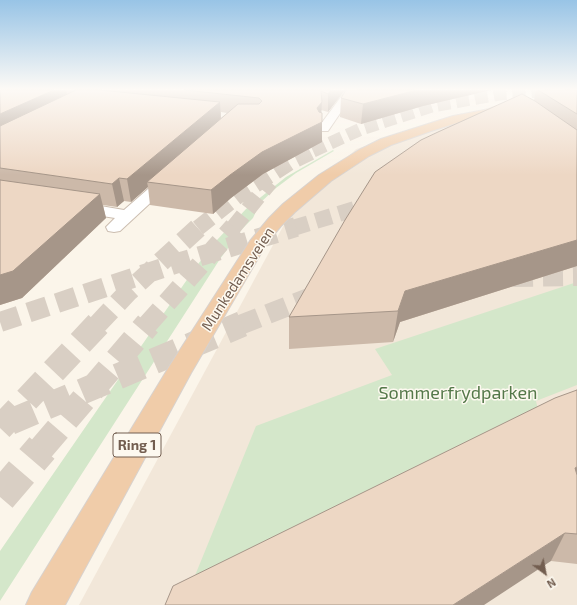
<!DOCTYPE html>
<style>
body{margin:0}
#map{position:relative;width:577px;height:605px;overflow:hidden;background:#fbf5ea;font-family:"Exo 2",sans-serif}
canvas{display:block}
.north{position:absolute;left:525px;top:553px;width:40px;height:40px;-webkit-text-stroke:3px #fdf9f0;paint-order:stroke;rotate:148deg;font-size:11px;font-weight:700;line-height:16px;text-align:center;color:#735e50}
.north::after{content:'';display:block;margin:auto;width:14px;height:18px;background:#735e50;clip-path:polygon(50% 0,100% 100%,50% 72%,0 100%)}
</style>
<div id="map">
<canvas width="577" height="605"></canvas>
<div class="north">N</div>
</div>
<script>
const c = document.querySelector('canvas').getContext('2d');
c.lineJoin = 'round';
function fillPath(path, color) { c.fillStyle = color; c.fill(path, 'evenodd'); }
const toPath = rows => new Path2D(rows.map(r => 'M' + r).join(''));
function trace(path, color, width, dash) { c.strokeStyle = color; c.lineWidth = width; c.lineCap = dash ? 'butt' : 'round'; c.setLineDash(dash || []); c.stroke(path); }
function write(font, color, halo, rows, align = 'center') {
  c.font = font + ' "Exo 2",sans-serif'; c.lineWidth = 3; c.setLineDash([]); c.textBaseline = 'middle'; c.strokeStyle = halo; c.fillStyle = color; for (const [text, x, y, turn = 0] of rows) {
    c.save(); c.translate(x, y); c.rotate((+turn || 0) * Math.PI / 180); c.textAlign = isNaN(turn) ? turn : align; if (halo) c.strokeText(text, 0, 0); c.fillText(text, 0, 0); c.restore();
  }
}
fillPath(toPath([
 [577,91,577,605,79,605,287,219,356,149,493,106]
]), '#f2e7d9');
fillPath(toPath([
 [333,150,334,151,296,173,276,188,260,203,253,218,242,229,220,259,0,601,0,551,195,268,217,240,246,209,286,177],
 [577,282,577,385,536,401,542,427,183,605,256,426,392,375,375,349]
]), '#d4e7ca');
trace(toPath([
 [313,151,361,129,432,106,500,94,543,91,577,91]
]), '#d9cfc4', 13, [13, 6]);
trace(toPath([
 [198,228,238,196,289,163,315,150],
 [233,228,270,182],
 [293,228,381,201]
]), '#d9cfc4', 16, [16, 8]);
trace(toPath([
 [513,277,577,276],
 [0,322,184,261,296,227],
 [97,325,129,291,199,227],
 [147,325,234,227],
 [240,325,324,292]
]), '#d9cfc4', 20, [20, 10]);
trace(toPath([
 [10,422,242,324],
 [0,428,98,324],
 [41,449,148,324]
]), '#d9cfc4', 26, [26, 13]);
trace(toPath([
 [0,497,42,448]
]), '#d9cfc4', 33, [33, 16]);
const pedestrian = toPath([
 [346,90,356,90,328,131,320,131,318,128,346,90],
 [169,174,174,175,176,178,174,181,120,231,114,232,108,231,106,227,115,218,77,212,71,210,69,207,71,204,77,202,124,210,164,175,169,174]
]);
const trunk = toPath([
 [505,106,509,107,511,110,509,113,460,122,431,131,391,145,369,156,331,181,295,212,281,226,267,243,191,373,65,605,26,605,32,592,169,367,250,241,269,218,283,204,319,175,359,150,381,139,453,116,505,106]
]);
trace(pedestrian, '#ccbeb1', 2);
trace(trunk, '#d8d2ce', 2);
fillPath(pedestrian, '#fff');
fillPath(trunk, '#f0cca9');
fillPath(toPath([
 [0,90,345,90,328,112,321,110,322,142,263,174,231,198,213,214,150,205,148,187,131,202,124,201,117,207,103,205,106,218,22,298,0,305],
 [221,112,227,113,221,118],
 [346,90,491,90,423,106,361,124,340,117,341,98],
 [536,90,577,90,577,266,400,322,393,342,289,349,289,317,534,100],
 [577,390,577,564,551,561]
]), '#ccb9a9');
fillPath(toPath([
 [54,90,66,90,69,103,0,137,0,114],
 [331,90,345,90,328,112,328,94],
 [417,90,491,90,423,106,361,124,363,104],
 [220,102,221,121,147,182,148,187,131,202,127,179],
 [322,102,321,121,322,122,322,142,263,174,231,198,213,214,211,190,230,175,317,108],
 [119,178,124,201,117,207,112,184],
 [100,194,106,218,22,298,0,305,0,275],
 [577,240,577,266,400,322,393,342,398,311,405,291],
 [577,467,577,490,575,468],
 [565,533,551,561,484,605,453,605]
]), '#a69689');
const building = toPath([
 [0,90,54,90,0,114,0,90],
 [76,90,100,90,220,102,127,179,119,178,112,184,0,168,0,126,76,90],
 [185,90,331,90,328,94,321,91,322,102,317,108,319,112,322,113,322,122,262,152,230,175,211,190,147,182,238,104,259,104,262,101,259,98,185,90],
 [346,90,417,90,363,104,341,98,346,90],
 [538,90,577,90,577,114,538,90],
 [522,94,535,101,577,130,577,240,405,291,398,311,289,317,345,220,375,172,421,140,438,132,522,94],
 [0,180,100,194,13,271,0,275,0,180],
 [577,390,577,467,575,468,577,475,577,534,565,533,453,605,165,605,173,586,555,398,577,390]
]);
fillPath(building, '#edd7c4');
trace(building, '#a69689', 1);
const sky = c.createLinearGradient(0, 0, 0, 175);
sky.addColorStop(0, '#98c4e6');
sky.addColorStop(0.51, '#fdfaf6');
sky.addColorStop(1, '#fdfaf600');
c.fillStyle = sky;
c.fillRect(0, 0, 577, 175);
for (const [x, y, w] of [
 [137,445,48]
]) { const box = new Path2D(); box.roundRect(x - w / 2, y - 12, w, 24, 3); c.fillStyle = '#fdf9f0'; c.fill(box); trace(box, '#735e50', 1); }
write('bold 14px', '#735e50', null, [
 ["Ring 1",137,445]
]);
write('15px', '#735e50', '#fdf9f0', [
 ["Munkedamsveien",238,279,-57]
]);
write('18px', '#547849', '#fdf9f0', [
 ["Sommerfrydparken",458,393]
]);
</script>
